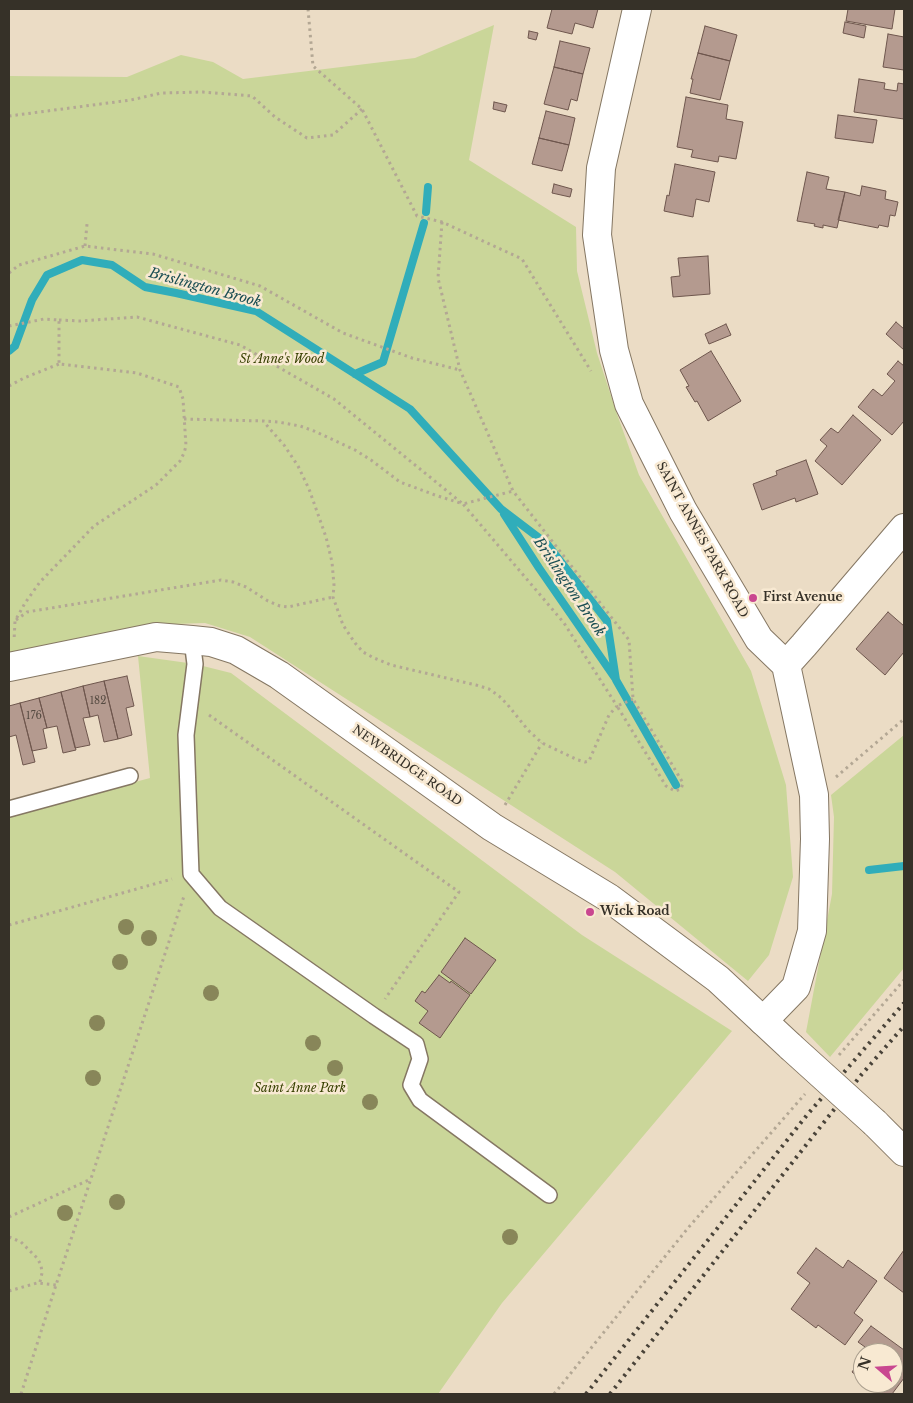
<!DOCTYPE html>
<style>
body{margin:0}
#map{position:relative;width:913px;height:1403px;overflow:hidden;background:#ebdcc5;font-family:"Libre Baskerville",serif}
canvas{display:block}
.frame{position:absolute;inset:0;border:10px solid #363128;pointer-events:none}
.north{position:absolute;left:853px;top:1343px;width:50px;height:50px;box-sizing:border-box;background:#f8e9d2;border:1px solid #aa9f8e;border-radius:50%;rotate:289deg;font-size:14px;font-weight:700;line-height:20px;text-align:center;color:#363128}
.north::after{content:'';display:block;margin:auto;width:18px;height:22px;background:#c94790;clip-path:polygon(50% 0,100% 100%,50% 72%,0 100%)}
</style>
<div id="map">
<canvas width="913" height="1403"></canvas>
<div class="frame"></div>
<div class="north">N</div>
</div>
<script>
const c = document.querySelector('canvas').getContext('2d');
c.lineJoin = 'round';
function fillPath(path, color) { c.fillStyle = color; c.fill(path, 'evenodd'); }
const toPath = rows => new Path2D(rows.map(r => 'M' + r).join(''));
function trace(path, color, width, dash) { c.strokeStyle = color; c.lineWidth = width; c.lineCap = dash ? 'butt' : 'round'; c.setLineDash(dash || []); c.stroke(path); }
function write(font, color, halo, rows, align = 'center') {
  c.font = font + ' "Libre Baskerville",serif'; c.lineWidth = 5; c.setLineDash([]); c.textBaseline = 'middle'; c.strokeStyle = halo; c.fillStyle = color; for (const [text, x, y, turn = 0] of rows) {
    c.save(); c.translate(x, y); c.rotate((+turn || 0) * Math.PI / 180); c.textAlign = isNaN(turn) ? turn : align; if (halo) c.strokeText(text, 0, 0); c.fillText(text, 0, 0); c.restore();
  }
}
fillPath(toPath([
 [494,25,469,160,576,227,577,271,597,353,617,414,639,475,751,671,786,785,793,877,769,955,748,981,615,872,250,637,205,623,175,624,9,660,9,76,127,77,181,55,213,62,243,79,415,58],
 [138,656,195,664,231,673,582,935,732,1031,502,1303,438,1394,9,1394,9,816,150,778],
 [904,735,904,968,830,1057,806,1032,832,894,834,817,831,795]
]), '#cad699');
trace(toPath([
 [426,212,428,187],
 [9,351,15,346,32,300,47,275,82,260,112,265,145,287,176,293,256,311,410,409,501,509,547,544,607,621,616,680,676,785],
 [355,374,383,362,424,223],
 [504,514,539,568,615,678],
 [869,870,904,866]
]), '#30adba', 8);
const building = toPath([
 [552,9,598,9,593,28,575,23,572,34,547,28,552,9],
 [848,9,895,9,892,29,846,21,848,9],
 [845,22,866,26,864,38,843,33,845,22],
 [705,26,737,35,730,61,698,53,705,26],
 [529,31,538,33,536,40,528,38,529,31],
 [888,34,904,37,904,70,883,67,888,34],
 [560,41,590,48,583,74,554,67,560,41],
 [698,53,730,61,720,100,690,93,693,79,691,79,698,53],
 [554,67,583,74,577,101,571,99,568,110,544,104,554,67],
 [859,79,885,83,884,89,897,91,898,83,904,84,904,119,854,112,859,79],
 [686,97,728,105,726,119,743,122,736,159,719,156,718,162,691,157,693,150,677,147,686,97],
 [494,102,507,105,505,112,493,109,494,102],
 [546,111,575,118,569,145,539,138,546,111],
 [838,115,877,120,873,143,835,138,838,115],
 [539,138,569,145,562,171,532,164,539,138],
 [675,164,715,172,709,202,696,199,693,217,664,211,667,195,669,196,675,164],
 [807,172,829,177,826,189,845,192,837,228,823,225,823,228,814,226,815,224,797,221,807,172],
 [554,184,572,189,570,197,552,193,554,184],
 [862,186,886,191,885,199,898,202,895,216,890,215,888,227,879,225,878,228,838,220,845,192,860,196,862,186],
 [708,256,710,294,673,297,671,277,680,276,678,258,708,256],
 [896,322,904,329,904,350,886,334,896,322],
 [726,324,731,335,709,344,705,334,726,324],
 [711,351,741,401,708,421,697,401,695,402,686,387,689,386,680,370,711,351],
 [898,361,904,366,904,421,892,435,858,407,873,389,882,396,895,381,887,374,898,361],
 [853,415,881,440,842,485,815,461,827,446,820,440,831,428,838,433,853,415],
 [806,460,818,494,796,502,795,498,762,510,753,484,777,475,776,471,806,460],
 [888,612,904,626,904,652,885,675,856,649,888,612],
 [127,676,134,706,126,708,132,735,118,739,104,681,127,676],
 [104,681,118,739,104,742,98,715,90,717,83,686,104,681],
 [83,686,90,717,83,718,90,745,75,748,61,692,83,686],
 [61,692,76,750,63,753,57,726,47,728,39,698,61,692],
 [39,698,47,728,43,729,47,748,32,751,20,703,39,698],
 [20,703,35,762,23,765,16,735,9,737,9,706,20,703],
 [465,938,496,960,471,994,441,972,465,938],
 [439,975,450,983,451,981,470,995,440,1038,419,1023,428,1011,415,1001,422,991,425,993,439,975],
 [816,1248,843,1268,848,1260,877,1281,854,1313,863,1320,845,1345,818,1325,816,1328,791,1309,810,1283,797,1273,816,1248],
 [904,1250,904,1293,884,1278,904,1250],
 [871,1326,904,1350,904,1378,892,1394,881,1394,866,1383,893,1383,893,1353,863,1353,863,1381,852,1372,861,1359,858,1356,865,1347,858,1342,871,1326]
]);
fillPath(building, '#b49a8f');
trace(building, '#6e564d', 1);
const lane = toPath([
 [192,640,195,664,186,735,191,874,220,908,374,1016,416,1044,420,1059,411,1085,420,1100,549,1195],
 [9,809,130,776]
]);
const street = toPath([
 [637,9,601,168,597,235,614,350,629,404,683,511,759,639,786,665,814,795,815,839,812,931,796,987,763,1021],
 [786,665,804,645,904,528]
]);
const secondary = toPath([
 [9,667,156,637,192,640,211,642,236,650,279,675,492,827,609,898,718,979,791,1047],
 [875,1123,904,1152]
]);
trace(lane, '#857763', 18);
trace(street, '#857763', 30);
trace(secondary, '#857763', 30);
trace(toPath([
 [308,9,313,66,362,109,417,216,442,222,522,259,591,371],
 [9,116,131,100,161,93,203,92,252,96,275,117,307,138,333,135,362,109],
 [442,222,438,278,460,370,513,491,629,640,633,699,683,783,681,789,675,791,666,786,617,706,633,699],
 [85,246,87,224],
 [9,273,19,265,85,246,153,254,260,286,343,333,412,358,460,370],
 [59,320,80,321,137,317,240,345,334,399,463,504,513,491],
 [9,326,44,319,59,320,59,364,137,373,179,387,183,399,186,446,184,453,180,461,156,485,94,526,40,582,25,603,15,621,14,641],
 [9,386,24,378,59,364],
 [184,419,263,421,278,422,300,426,314,431,355,450,371,460,400,482,435,495,463,504,564,623,617,706,609,715,589,761,585,762,578,760,542,743,528,730,507,704,499,696,489,689,476,685,391,665,374,658,363,652,355,643,343,625,333,597,334,585,332,562,326,537,309,489,298,466,284,445,263,421],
 [16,620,27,612,221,580,233,582,246,587,268,601,280,606,288,607,333,597],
 [209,715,459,892,385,999],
 [836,777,904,719],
 [505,805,542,743],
 [9,925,172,879],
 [839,1055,904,980],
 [9,1217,91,1179],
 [9,1237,21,1242,37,1258,41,1265,42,1273,40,1282],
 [9,1291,37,1283,56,1285],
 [21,1394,56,1285,184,896],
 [554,1394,688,1228,805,1094]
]), '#b3a794', 3, [2.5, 4]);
trace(lane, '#fff', 15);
trace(street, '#fff', 28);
trace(secondary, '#fff', 28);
trace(toPath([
 [586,1394,807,1115,904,1003],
 [610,1394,862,1074,904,1026]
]), '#484238', 4, [2.5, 5]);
const secondaryBridge = toPath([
 [791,1047,875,1123]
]);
trace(secondaryBridge, '#857763', 30, []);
trace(secondaryBridge, '#fff', 28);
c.fillStyle = '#888659';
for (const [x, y] of [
 [126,927],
 [149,938],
 [120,962],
 [211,993],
 [97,1023],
 [313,1043],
 [335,1068],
 [93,1078],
 [370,1102],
 [117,1202],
 [65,1213],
 [510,1237]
]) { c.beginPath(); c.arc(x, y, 8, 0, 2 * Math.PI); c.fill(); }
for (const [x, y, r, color] of [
 [753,598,5,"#c94790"],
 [590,912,5,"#c94790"]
]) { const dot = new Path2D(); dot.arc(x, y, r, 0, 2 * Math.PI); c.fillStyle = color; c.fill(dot); trace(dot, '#f8e9d2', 2); }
write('10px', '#564b42', null, [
 ["182",98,701],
 ["176",34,716]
]);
write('italic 12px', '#374000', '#f8e9d2', [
 ["St Anne's Wood",282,360],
 ["Saint Anne Park",300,1089]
]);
write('12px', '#363128', '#f8e9d2', [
 ["SAINT ANNES PARK ROAD",702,540,61],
 ["NEWBRIDGE ROAD",407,766,35]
]);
write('bold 12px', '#363128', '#f8e9d2', [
 ["First Avenue",763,598],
 ["Wick Road",600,912]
], 'left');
write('italic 14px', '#1b4e53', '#f8e9d2', [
 ["Brislington Brook",205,288,15],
 ["Brislington Brook",569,587,56]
]);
</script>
